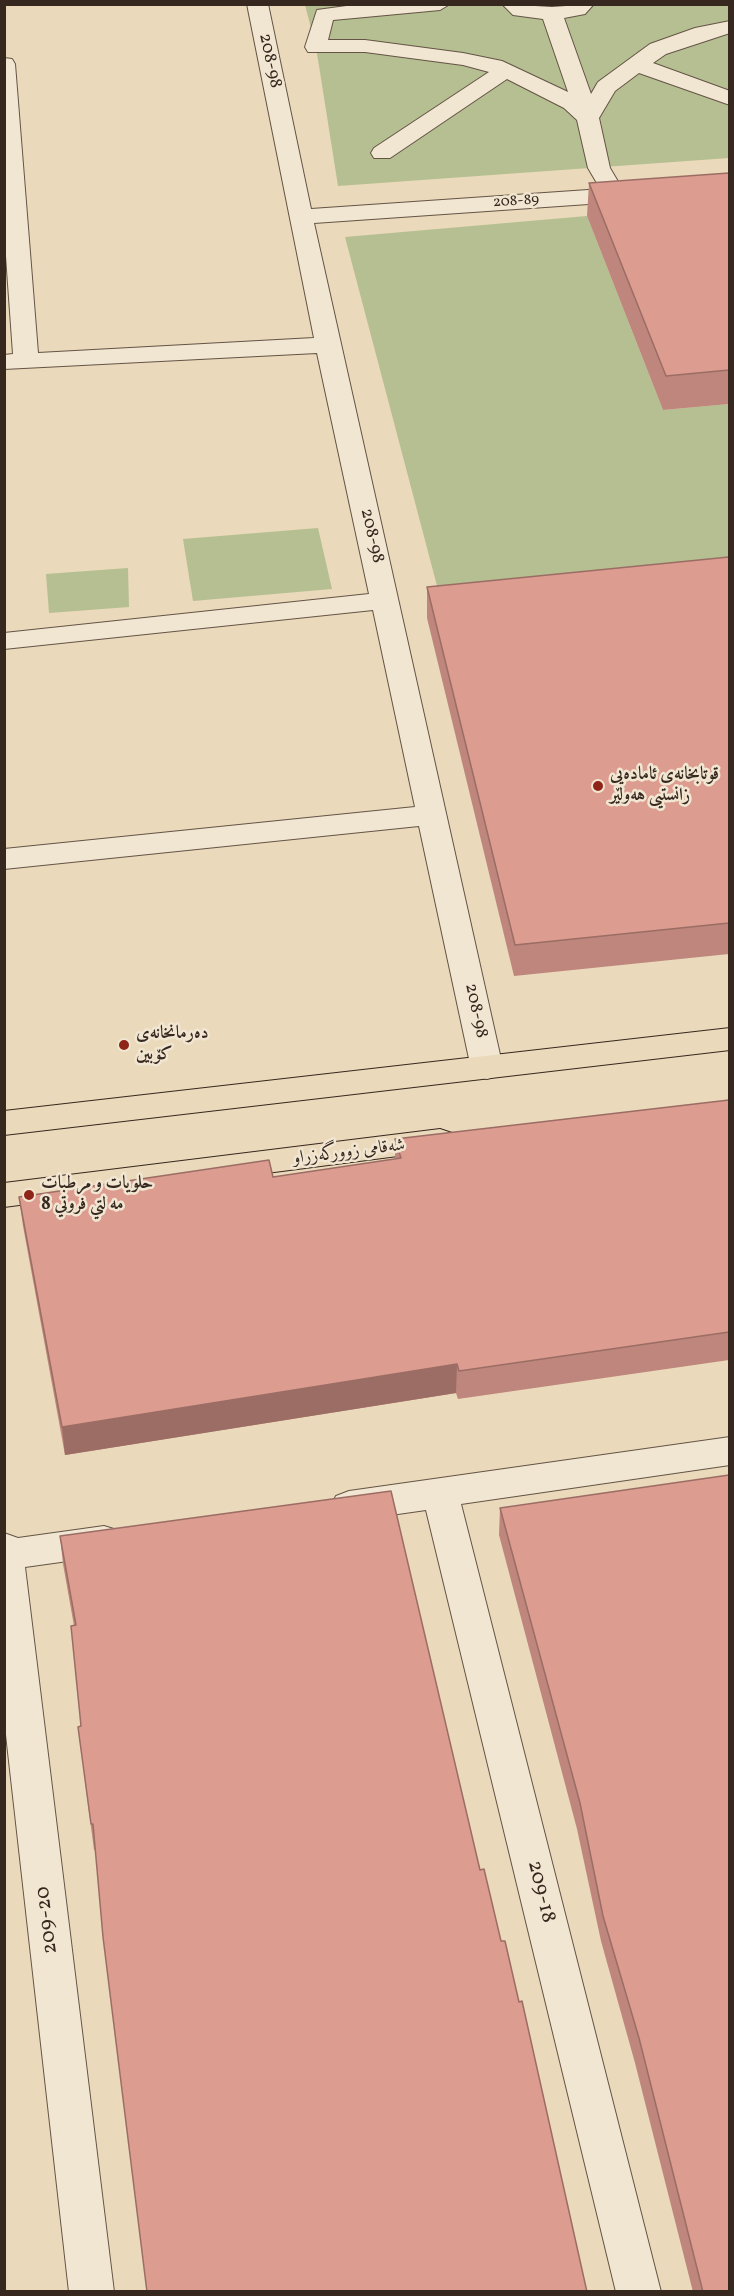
<!DOCTYPE html>
<meta charset="utf-8">
<style>
body{margin:0}
#map{position:relative;width:734px;height:2296px;overflow:hidden;background:#ead9ba;font-family:Vollkorn,serif}
canvas{display:block}
.frame{position:absolute;inset:0;border:6px solid #37281f;pointer-events:none}
</style>
<div id="map">
<canvas width="734" height="2296"></canvas>
<div class="frame"></div>
</div>
<script>
const c = document.querySelector('canvas').getContext('2d');
c.lineJoin = 'round';
function fillPath(path, color) { c.fillStyle = color; c.fill(path, 'evenodd'); }
const toPath = rows => new Path2D(rows.map(r => 'M' + r).join(''));
function trace(path, color, width, dash) { c.strokeStyle = color; c.lineWidth = width; c.lineCap = dash ? 'butt' : 'round'; c.setLineDash(dash || []); c.stroke(path); }
function write(font, color, halo, rows, align = 'center') {
  c.font = font + ' Vollkorn,Amiri,serif'; c.lineWidth = 5; c.setLineDash([]); c.textBaseline = 'middle'; c.strokeStyle = halo; c.fillStyle = color; for (const [text, x, y, turn = 0] of rows) {
    c.save(); c.translate(x, y); c.rotate((+turn || 0) * Math.PI / 180); c.textAlign = isNaN(turn) ? turn : align; if (halo) c.strokeText(text, 0, 0); c.fillText(text, 0, 0); c.restore();
  }
}
fillPath(toPath([
 [305,5,729,5,729,158,338,186,316,47],
 [587,216,663,410,729,404,729,571,441,601,345,237],
 [318,528,332,589,193,601,183,539],
 [128,568,129,607,49,613,46,574]
]), '#b5bf91');
const pedestrian = toPath([
 [361,4,450,4,440,10,333,20,328,40,365,40,463,53,502,61,568,92,543,19,513,15,502,4,552,7,594,4,585,14,564,18,591,94,598,82,650,44,695,28,730,21,730,33,666,54,653,63,730,91,730,105,639,73,615,91,599,118,610,168,626,195,623,200,615,202,607,200,588,168,577,120,564,108,507,79,390,158,374,158,371,153,374,148,489,72,463,65,365,52,308,52,305,47,317,10,361,4]
]);
const minor = toPath([
 [247,4,268,4,311,209,632,187,640,189,643,194,640,199,632,201,314,223,503,1068,498,1076,487,1079,476,1076,471,1068,419,826,4,869,4,849,415,807,373,610,4,649,4,633,369,594,317,353,4,369,4,355,13,354,4,228,4,58,12,59,15,64,38,353,314,338,247,4],
 [730,1437,730,1465,461,1504,661,2292,616,2292,426,1510,349,1521,336,1516,331,1506,336,1496,349,1491,730,1437],
 [104,1526,117,1530,123,1541,117,1552,104,1556,25,1567,114,2292,69,2292,4,1717,4,1533,18,1538,104,1526]
]);
const primary = toPath([
 [730,1028,730,1050,4,1135,4,1111,730,1028],
 [440,1129,452,1133,456,1141,452,1149,4,1207,4,1183,440,1129]
]);
trace(pedestrian, '#645446', 2);
trace(minor, '#645446', 2);
trace(primary, '#37281f', 2);
fillPath(pedestrian, '#f1e6d2');
fillPath(minor, '#f1e6d2');
fillPath(primary, '#ead9ba');
fillPath(toPath([
 [729,173,729,404,663,410,587,216,589,183],
 [729,557,729,954,514,976,427,618,427,587],
 [729,1100,729,1360,458,1399,456,1393,65,1455,23,1226,19,1197,273,1177,395,1159,395,1139],
 [500,1508,729,2292,693,2292,635,2063,601,1941,577,1829,499,1535],
 [60,1536,480,1870,501,1941,587,2292,95,1850,94,1850,78,1727,81,1726,74,1626,63,1564]
]), '#be867c');
fillPath(toPath([
 [457,1364,456,1393,65,1455,62,1427]
]), '#9b6d65');
const building = toPath([
 [729,173,729,370,666,376,589,183,729,173],
 [729,557,729,923,515,945,427,587,729,557],
 [729,1100,729,1332,459,1371,457,1364,62,1427,19,1197,269,1160,273,1177,401,1158,395,1139,729,1100],
 [729,1475,729,2292,703,2292,639,2038,603,1916,580,1803,500,1508,729,1475],
 [391,1491,480,1870,484,1869,501,1941,505,1941,519,2002,522,2001,587,2292,147,2292,103,1937,93,1824,91,1824,78,1727,81,1726,71,1626,76,1625,60,1536,391,1491]
]);
fillPath(building, '#dd9c90');
trace(building, '#9b6d65', 1.5);
for (const [x, y, r, color] of [
 [598,786,6,"#8f2418"],
 [124,1045,6,"#8f2418"],
 [29,1195,6,"#8f2418"]
]) { const dot = new Path2D(); dot.arc(x, y, r, 0, 2 * Math.PI); c.fillStyle = color; c.fill(dot); trace(dot, '#f1e6d2', 2); }
write('15px', '#37281f', '#f1e6d2', [
 ["208-89",516,202,-4]
]);
write('18px', '#37281f', '#f1e6d2', [
 ["208-98",269,61,78],
 ["208-98",371,536,77],
 ["208-98",475,1011,78],
 ["شەقامی زوورگەزراو",349,1153,-7]
]);
write('bold 18px', '#37281f', '#f1e6d2', [
 ["قوتابخانەی ئامادەیی",610,776],
 ["زانستیی هەولێر",610,797],
 ["دەرمانخانەی",136,1035],
 ["کۆبین",136,1056],
 ["حلويات و مرطبات",41,1185],
 ["مه لتي فروتي 8",41,1206]
], 'left');
write('21px', '#37281f', '#f1e6d2', [
 ["209-18",540,1892,76],
 ["209-20",48,1920,-97]
]);
</script>
